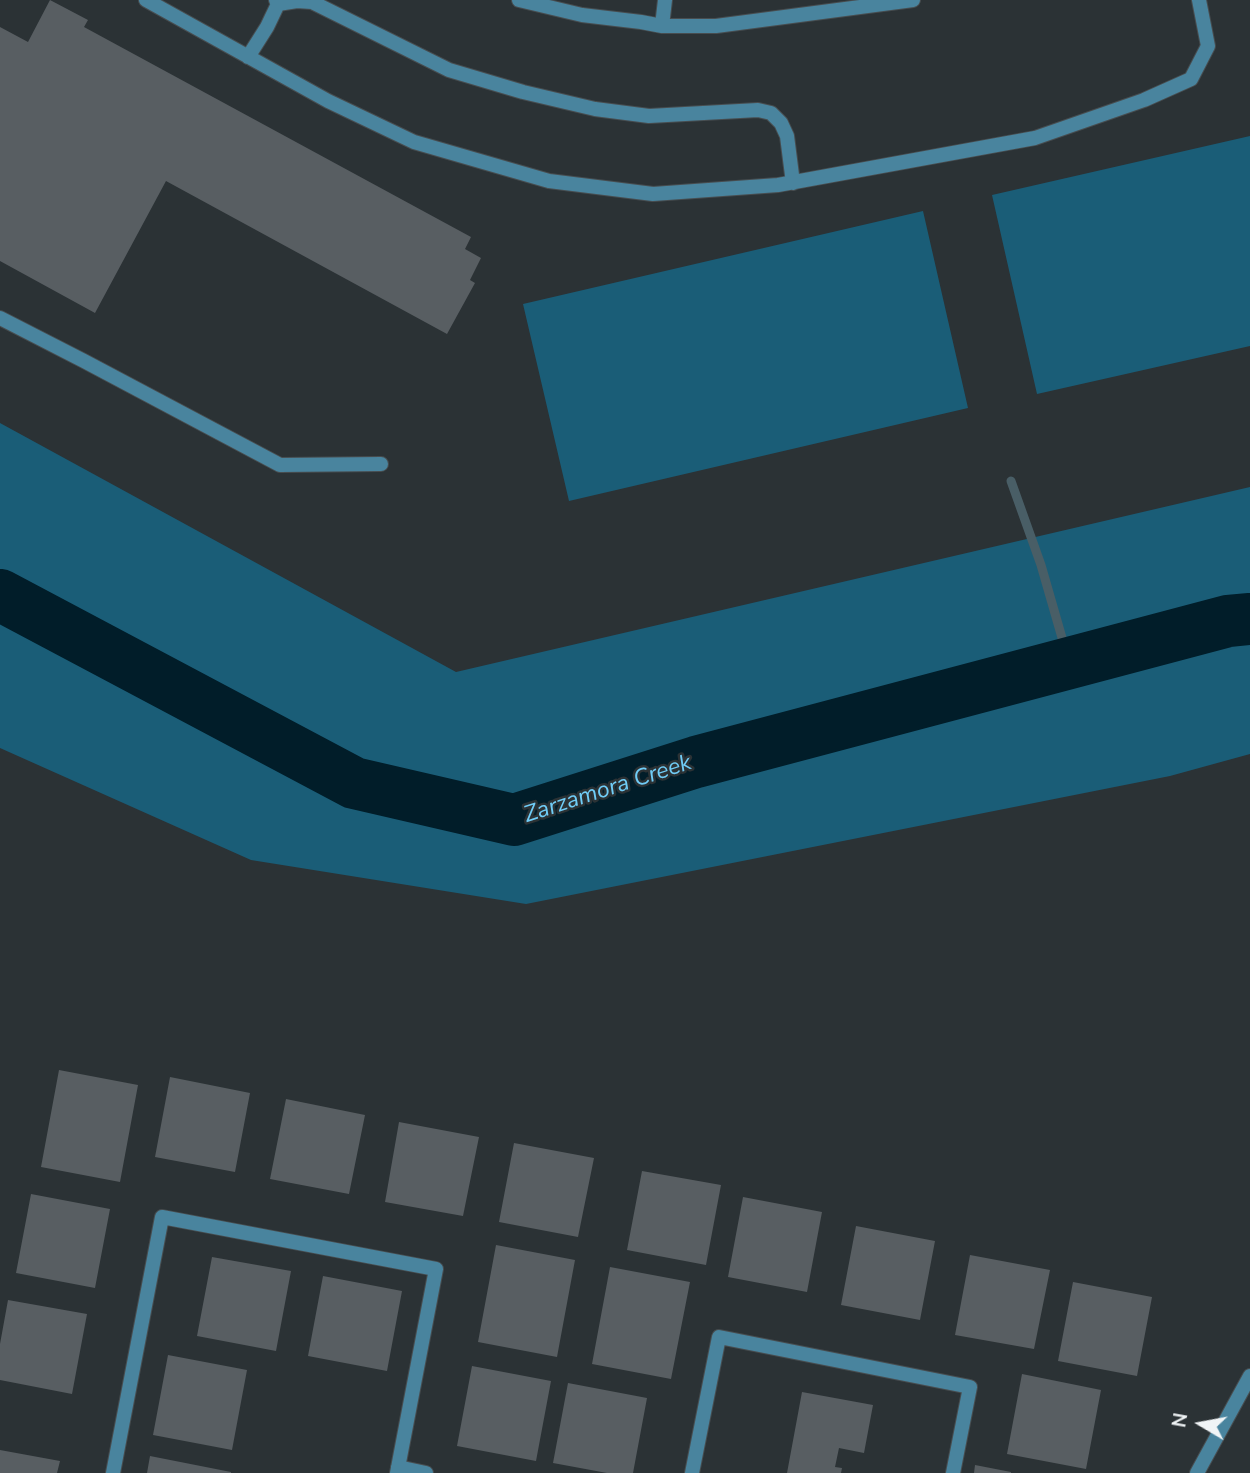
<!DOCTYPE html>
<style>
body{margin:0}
#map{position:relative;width:1250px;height:1473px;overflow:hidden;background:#2b3235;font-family:"Nunito Sans",sans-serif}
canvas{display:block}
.north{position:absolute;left:1166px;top:1389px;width:70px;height:70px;-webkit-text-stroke:5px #2b3235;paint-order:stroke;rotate:280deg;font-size:19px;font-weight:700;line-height:28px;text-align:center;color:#f0f4f6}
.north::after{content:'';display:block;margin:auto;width:24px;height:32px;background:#f0f4f6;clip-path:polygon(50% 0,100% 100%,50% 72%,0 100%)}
</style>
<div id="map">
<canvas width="1250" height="1473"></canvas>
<div class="north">N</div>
</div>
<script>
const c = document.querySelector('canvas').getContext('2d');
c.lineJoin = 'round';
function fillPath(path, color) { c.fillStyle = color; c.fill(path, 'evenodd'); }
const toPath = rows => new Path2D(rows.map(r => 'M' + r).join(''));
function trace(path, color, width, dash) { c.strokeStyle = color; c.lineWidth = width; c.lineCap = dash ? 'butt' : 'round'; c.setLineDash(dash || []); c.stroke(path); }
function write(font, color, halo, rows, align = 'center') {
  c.font = font + ' "Nunito Sans",sans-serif'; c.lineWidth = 5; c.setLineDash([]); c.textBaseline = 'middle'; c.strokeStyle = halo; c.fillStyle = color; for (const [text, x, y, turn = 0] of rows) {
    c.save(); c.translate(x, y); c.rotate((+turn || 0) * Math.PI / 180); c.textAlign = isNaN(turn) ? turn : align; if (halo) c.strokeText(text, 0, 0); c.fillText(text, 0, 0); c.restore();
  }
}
fillPath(toPath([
 [1250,136,1250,346,1037,394,992,195],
 [923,211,968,408,569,501,523,304],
 [0,423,456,672,1250,487,1250,754,1170,776,526,904,251,860,0,748]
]), '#1a5d77');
trace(toPath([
 [1011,481,1041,565,1069,662]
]), '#495e66', 9);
trace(toPath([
 [0,595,354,783,514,820,696,762,1228,621,1250,619]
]), '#011d29', 52);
fillPath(toPath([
 [50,0,88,20,84,27,471,237,465,249,481,258,470,280,475,283,447,334,166,181,95,313,0,261,0,27,28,42],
 [59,1070,138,1085,120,1182,41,1167],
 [170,1077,250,1093,235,1172,155,1157],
 [286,1099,365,1115,349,1194,270,1179],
 [399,1122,479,1137,463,1216,385,1202],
 [514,1143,594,1158,578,1237,499,1222],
 [642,1171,721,1185,706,1265,627,1250],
 [31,1194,110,1209,95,1288,16,1273],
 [743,1197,822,1212,807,1292,728,1277],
 [856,1226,935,1241,920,1320,841,1305],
 [496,1245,575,1260,557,1357,478,1342],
 [970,1255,1050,1270,1034,1349,955,1335],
 [212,1257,291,1271,276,1351,197,1336],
 [610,1267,690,1282,671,1379,592,1364],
 [323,1276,402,1291,387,1371,308,1356],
 [1073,1282,1152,1297,1137,1376,1058,1361],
 [8,1300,87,1314,72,1394,0,1380,0,1344],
 [168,1355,247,1370,232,1450,153,1435],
 [472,1366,551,1381,536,1461,457,1446],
 [1022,1374,1101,1390,1086,1469,1007,1454],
 [568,1383,647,1398,633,1473,607,1473,553,1463],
 [802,1392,873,1405,864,1453,839,1448,835,1467,842,1468,841,1473,787,1473],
 [0,1450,60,1461,57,1473,0,1473],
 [150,1456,231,1472,231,1473,147,1473],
 [975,1465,1011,1472,1011,1473,974,1473]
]), '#585e62');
const service = toPath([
 [146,0,328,101,414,142,549,181,653,194,778,185,1035,138,1144,100,1191,79,1208,46,1199,0],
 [278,4,297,1,312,2,449,70,523,92,595,109,649,116,758,110,771,113,781,123,787,136,793,183],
 [248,57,267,27,278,4,276,0],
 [0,318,84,361,280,465,381,464],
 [398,1467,426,1473],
 [113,1473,162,1217,436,1269,397,1473],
 [692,1473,719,1337,970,1387,953,1473]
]);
const minor = toPath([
 [519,0,582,15,641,22,662,26,716,26,913,0],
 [662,26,665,0]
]);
const tertiary = toPath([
 [1197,1473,1250,1376]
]);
trace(service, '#474d50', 16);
trace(minor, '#474d50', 16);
trace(tertiary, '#474d50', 16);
trace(service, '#49849e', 14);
trace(minor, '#49849e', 14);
trace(tertiary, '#49849e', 14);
write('italic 23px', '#70cdf7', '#2b3235', [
 ["Zarzamora Creek",608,790,-18]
]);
</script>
